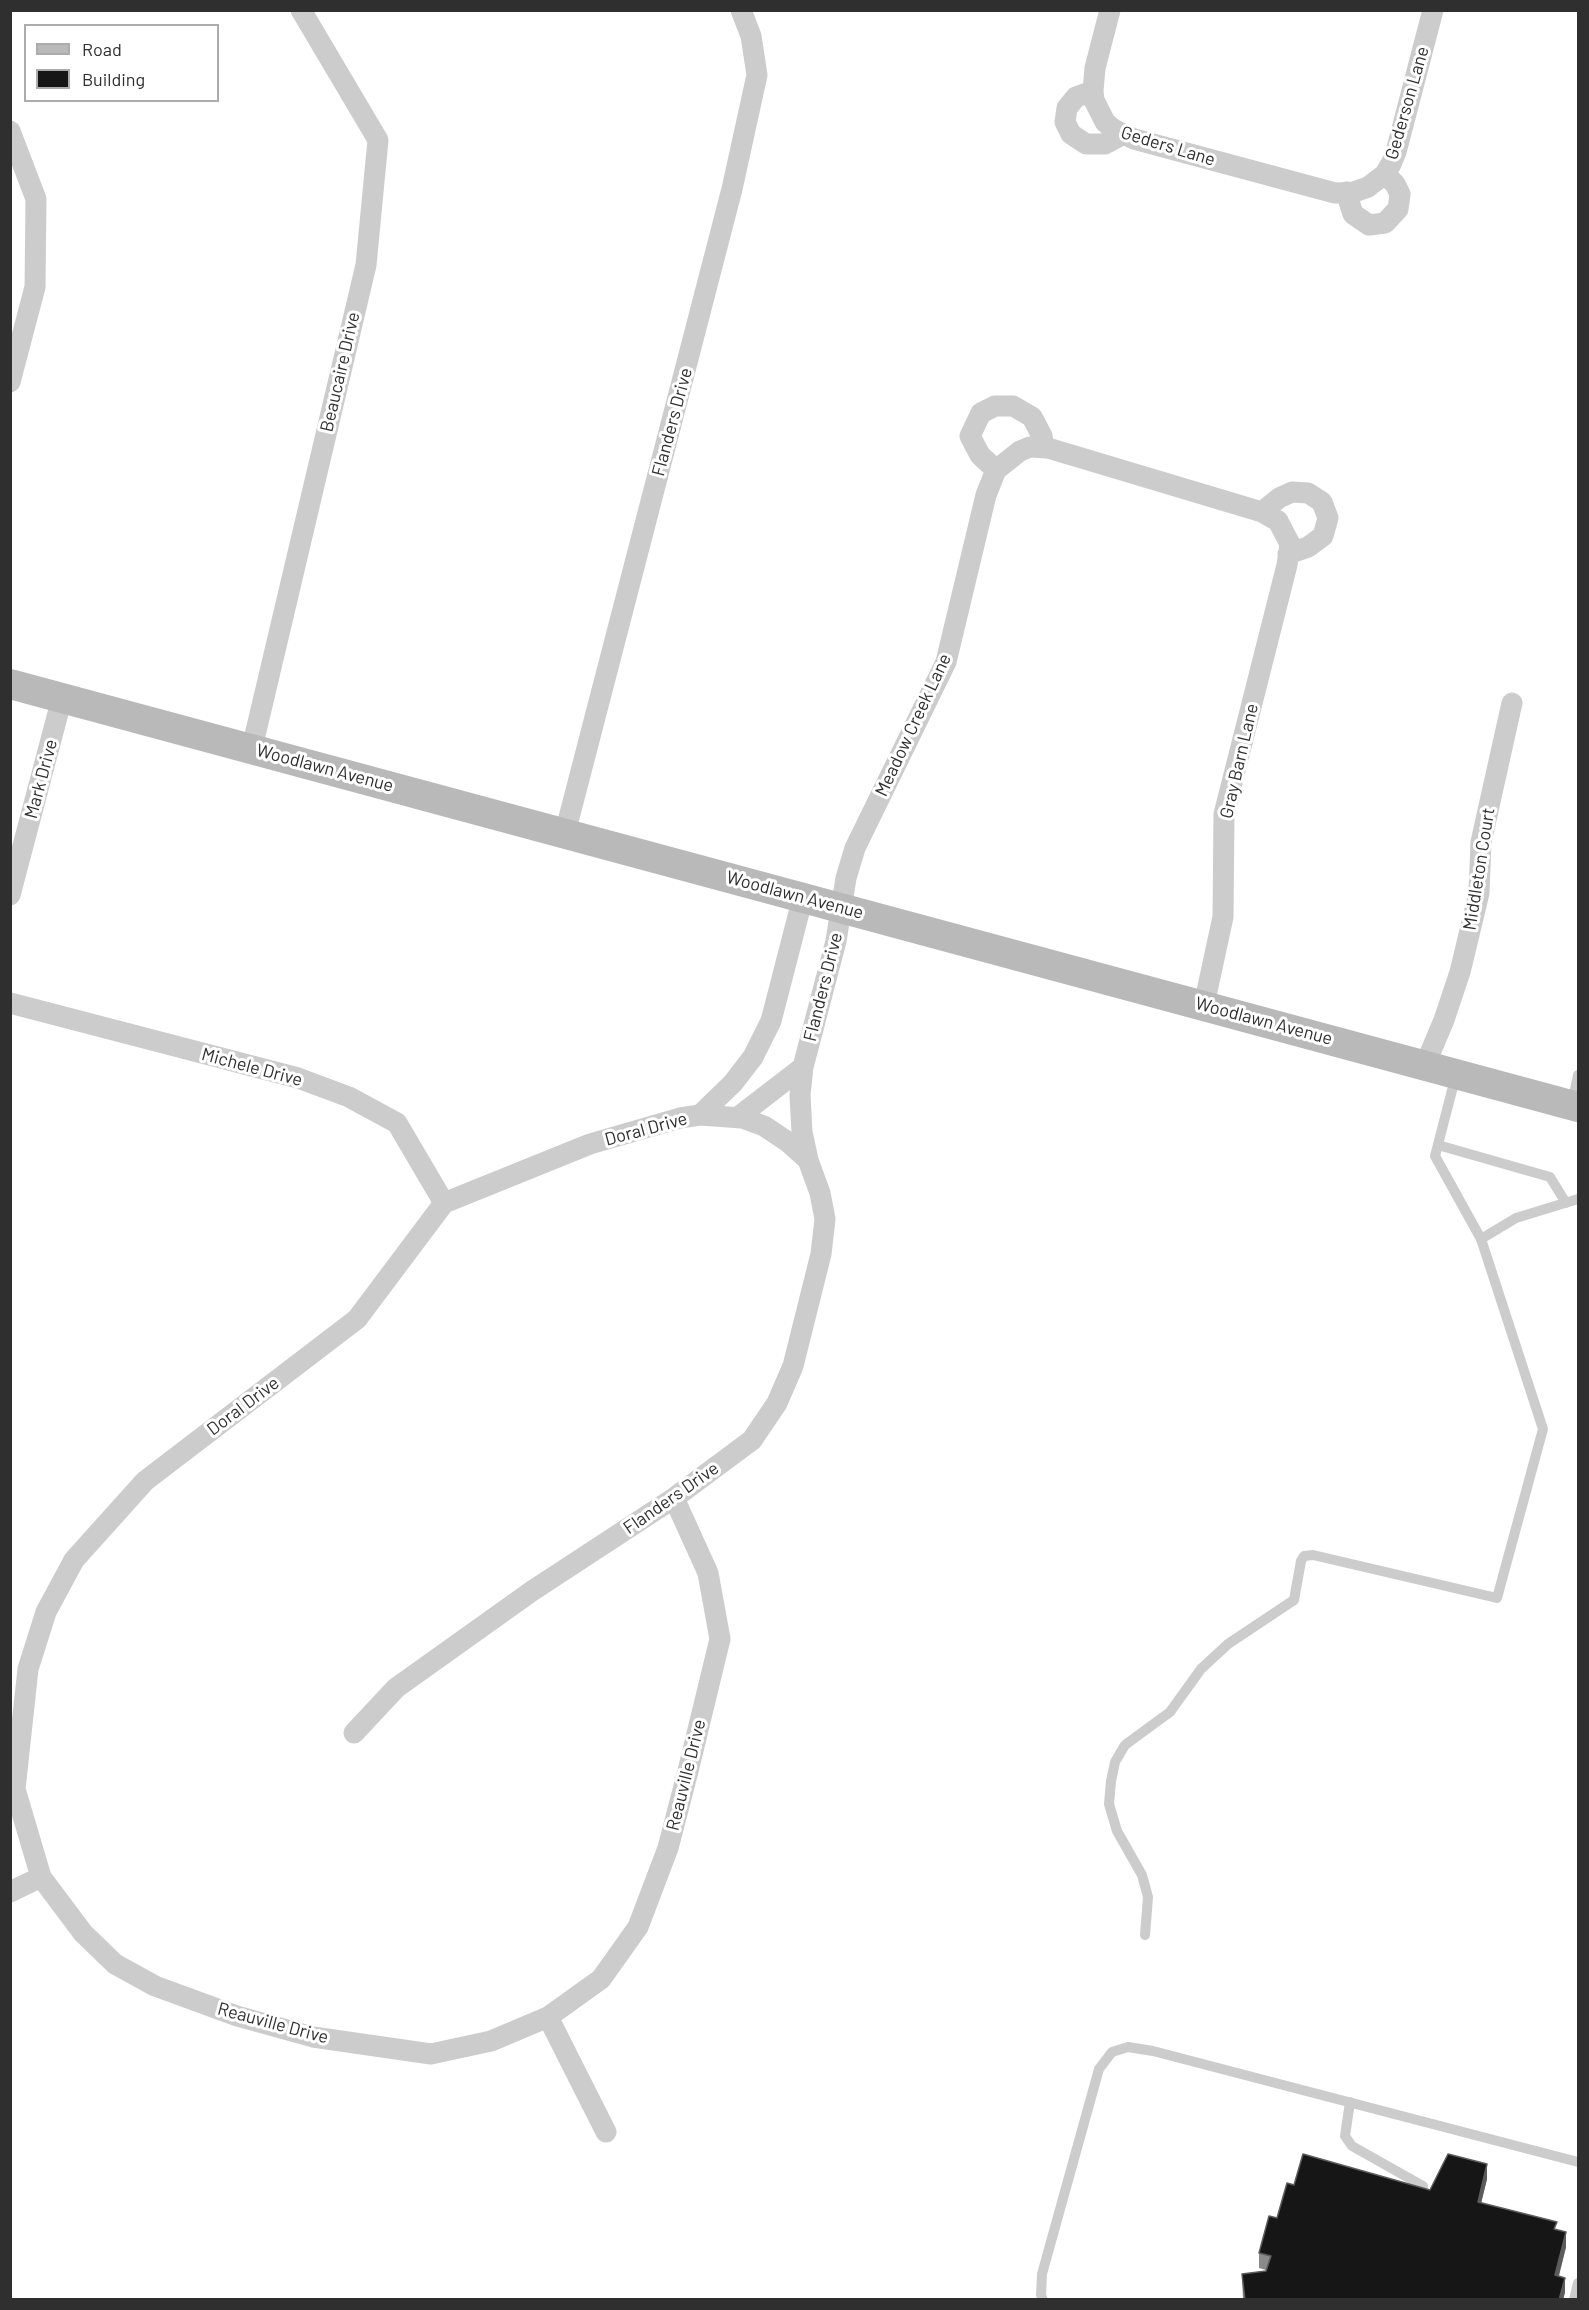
<!DOCTYPE html>
<style>
body{margin:0}
#map{position:relative;width:1589px;height:2310px;overflow:hidden;background:#fff;font-family:Barlow,sans-serif}
canvas{display:block}
.frame{position:absolute;inset:0;border:12px solid #2f2f2f;pointer-events:none}
.legend{position:absolute;left:24px;top:24px;width:195px;height:78px;box-sizing:border-box;background:#fff;border:2px solid #acacac;margin:0;padding:8px 10px;list-style:none;font-size:18px;color:#2f2f2f}
.legend li{display:flex;align-items:center;gap:12px;height:30px}
.legend b{width:30px;border:2px solid #acacac}
</style>
<div id="map">
<canvas width="1589" height="2310"></canvas>
<div class="frame"></div>
<ul class="legend">
<li><b style="height:8px;background:#b9b9b9"></b>Road</li>
<li><b style="height:16px;background:#161616"></b>Building</li>
</ul>
</div>
<script>
const c = document.querySelector('canvas').getContext('2d');
c.lineJoin = 'round';
const toPath = rows => new Path2D(rows.map(r => 'M' + r).join(''));
function trace(path, color, width, dash) { c.strokeStyle = color; c.lineWidth = width; c.lineCap = dash ? 'butt' : 'round'; c.setLineDash(dash || []); c.stroke(path); }
function fillPath(path, color) { c.fillStyle = color; c.fill(path, 'evenodd'); }
function write(font, color, halo, rows, align = 'center') {
  c.font = font + ' Barlow,sans-serif'; c.lineWidth = 6; c.setLineDash([]); c.textBaseline = 'middle'; c.strokeStyle = halo; c.fillStyle = color; for (const [text, x, y, turn = 0] of rows) {
    c.save(); c.translate(x, y); c.rotate((+turn || 0) * Math.PI / 180); c.textAlign = isNaN(turn) ? turn : align; if (halo) c.strokeText(text, 0, 0); c.fillText(text, 0, 0); c.restore();
  }
}
trace(toPath([
 [1456,1075,1435,1156,1481,1239,1516,1218,1578,1199],
 [1572,1104,1578,1075],
 [1438,1145,1550,1177,1566,1203],
 [1145,1935,1148,1897,1142,1875,1117,1831,1109,1804,1111,1781,1115,1762,1125,1745,1170,1712,1201,1669,1228,1644,1294,1600,1301,1561,1304,1556,1313,1555,1497,1598,1543,1429,1481,1239],
 [1350,2102,1345,2136,1352,2146,1423,2186],
 [1043,2300,1041,2295,1042,2274,1099,2069,1112,2052,1128,2047,1153,2051,1578,2162],
 [1574,2300,1578,2283]
]), '#ccc', 10);
trace(toPath([
 [1110,10,1095,68,1093,91,1094,100,1105,122,1113,129,1134,139,1335,193,1354,192,1368,187,1385,174,1391,164,1396,152,1433,10],
 [1093,91,1076,97,1067,108,1065,122,1071,134,1086,144,1105,144,1122,135],
 [10,131,36,199,35,287,10,382],
 [1346,192,1353,214,1369,225,1385,223,1398,209,1400,194,1395,184,1385,174],
 [996,470,980,455,970,436,981,413,995,406,1013,406,1032,417,1042,436,1044,448],
 [1262,512,1279,498,1292,492,1308,493,1322,502,1328,518,1323,536,1308,547,1288,554],
 [252,748,366,265,378,140,301,10],
 [565,833,732,189,757,75,751,36,741,10],
 [10,895,62,698],
 [10,1003,298,1078,349,1097,397,1123,444,1203],
 [1425,1065,1444,1020,1460,972,1479,893,1481,842,1512,703],
 [700,1115,733,1083,753,1057,771,1021,803,897],
 [738,1117,803,1067],
 [808,1160,802,1132,800,1095,803,1067,836,941,846,878,855,848,946,662,986,495,996,470,1020,451,1030,447,1048,448,1262,512,1278,521,1290,544,1287,565,1224,814,1223,917,1204,1005],
 [354,1733,396,1688,532,1591,674,1498,752,1440,777,1403,793,1366,821,1254,825,1219,820,1193,808,1160,788,1142,764,1126,742,1118,700,1115,680,1118,590,1144,444,1203,357,1319,145,1481,74,1560,46,1612,28,1669,15,1789,41,1877,83,1933,115,1964,155,1986,237,2016,313,2037,431,2054,491,2041,548,2017,601,1979,638,1927,668,1848,688,1771,720,1639,708,1573,674,1498],
 [10,1892,41,1877],
 [548,2017,606,2132]
]), '#ccc', 21);
trace(toPath([
 [10,684,1578,1107]
]), '#b9b9b9', 30);
fillPath(toPath([
 [1487,2179,1481,2203,1557,2230,1566,2247,1559,2276,1565,2292,1563,2300,1243,2300,1242,2274,1266,2271,1266,2270,1259,2268,1259,2253,1294,2185,1430,2190]
]), '#8a8a8a');
fillPath(toPath([
 [1487,2164,1487,2179,1478,2216,1478,2202],
 [1566,2232,1566,2247,1555,2290,1555,2275],
 [1565,2278,1565,2292,1563,2300,1559,2300]
]), '#5c5c5c');
const building = toPath([
 [1303,2154,1430,2190,1448,2154,1487,2164,1478,2202,1557,2222,1554,2229,1566,2232,1555,2275,1565,2278,1559,2300,1245,2300,1242,2274,1266,2271,1271,2256,1259,2253,1269,2216,1277,2218,1287,2183,1294,2185,1303,2154]
]);
fillPath(building, '#161616');
trace(building, '#5c5c5c', 1.5);
write('18px', '#2f2f2f', '#fff', [
 ["Gederson Lane",1407,103,-74],
 ["Geders Lane",1168,146,17],
 ["Beaucaire Drive",340,372,-77],
 ["Flanders Drive",672,422,-75],
 ["Meadow Creek Lane",913,725,-65],
 ["Gray Barn Lane",1239,761,-77],
 ["Woodlawn Avenue",325,768,15],
 ["Mark Drive",41,779,-75],
 ["Middleton Court",1479,869,-81],
 ["Woodlawn Avenue",795,895,15],
 ["Flanders Drive",823,987,-76],
 ["Woodlawn Avenue",1264,1021,15],
 ["Michele Drive",252,1067,15],
 ["Doral Drive",646,1129,-15],
 ["Doral Drive",243,1406,-37],
 ["Flanders Drive",671,1498,-35],
 ["Reauville Drive",686,1775,-76],
 ["Reauville Drive",273,2023,15]
]);
</script>
